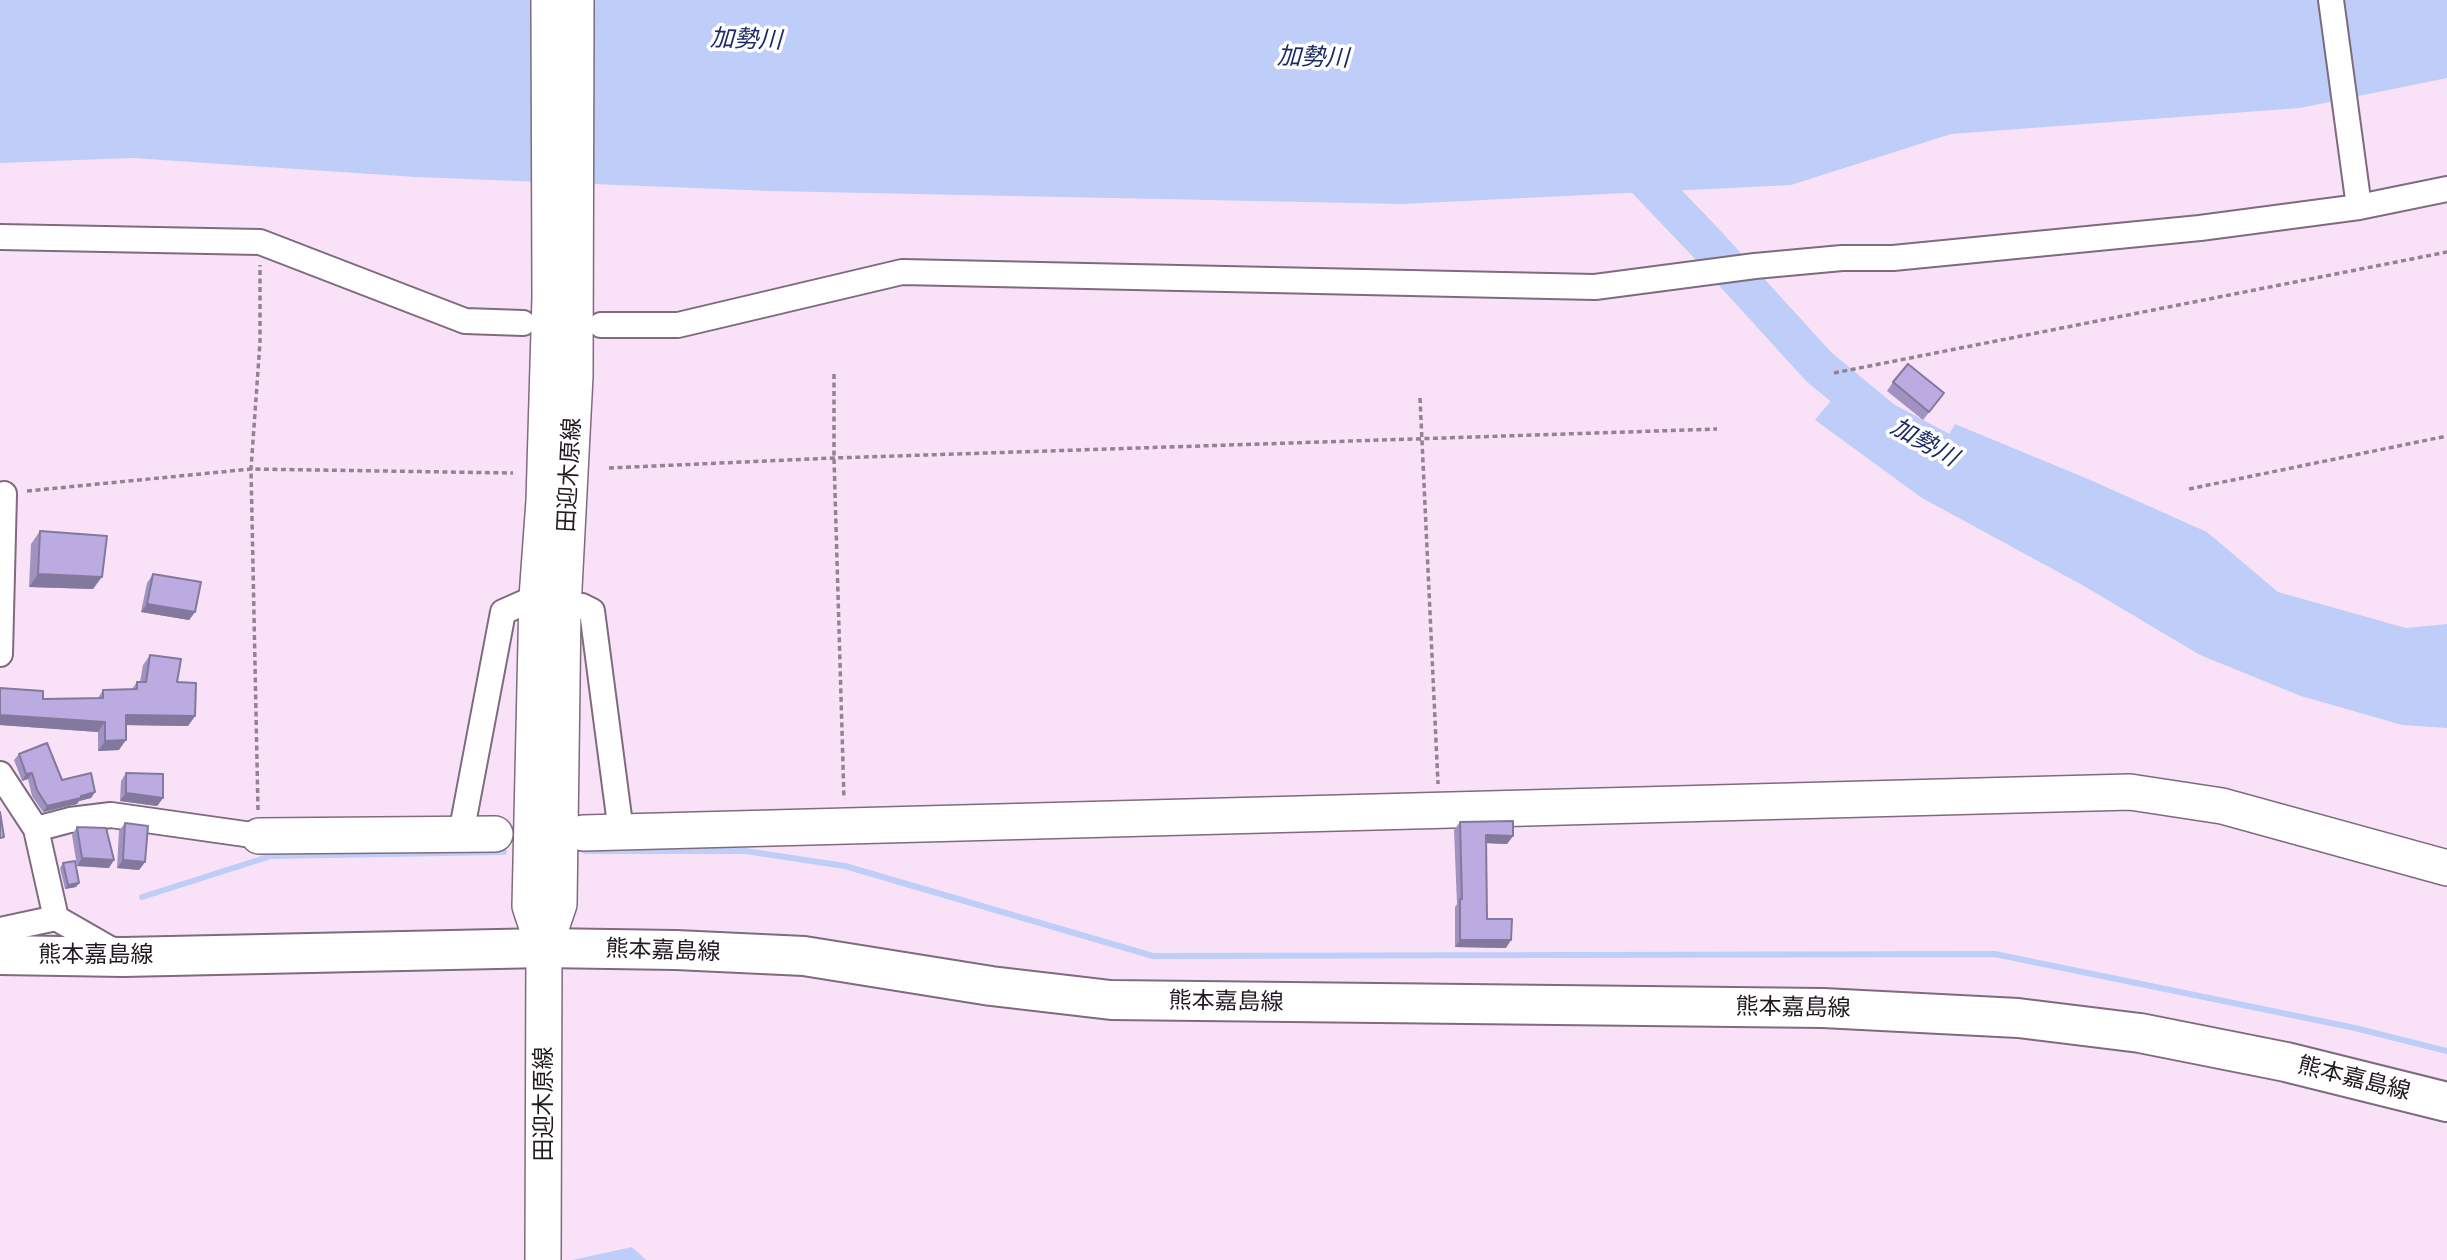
<!DOCTYPE html>
<meta charset="utf-8">
<style>
body{margin:0}
canvas{display:block;background:#f9e2f7}
</style>
<canvas width="2447" height="1260"></canvas>
<script>
const c = document.querySelector('canvas').getContext('2d');
c.lineJoin = 'round';
function fillPath(path, color) { c.fillStyle = color; c.fill(path, 'evenodd'); }
const toPath = rows => new Path2D(rows.map(r => 'M' + r).join(''));
function trace(path, color, width, dash) { c.strokeStyle = color; c.lineWidth = width; c.lineCap = dash ? 'butt' : 'round'; c.setLineDash(dash || []); c.stroke(path); }
function write(font, color, halo, rows, align = 'center') {
  c.font = font + ' "IBM Plex Sans","Noto Sans JP",sans-serif'; c.lineWidth = 7; c.setLineDash([]); c.textBaseline = 'middle'; c.strokeStyle = halo; c.fillStyle = color; for (const [text, x, y, turn = 0] of rows) {
    c.save(); c.translate(x, y); c.rotate((+turn || 0) * Math.PI / 180); c.textAlign = isNaN(turn) ? turn : align; if (halo) c.strokeText(text, 0, 0); c.fillText(text, 0, 0); c.restore();
  }
}
fillPath(toPath([
 [0,0,2447,0,2447,78,2300,108,1951,134,1791,185,1402,204,770,191,416,177,132,158,0,163],
 [1840,390,1919,454,1938,454,1955,424,2088,479,2207,532,2278,592,2406,628,2447,624,2447,728,2402,725,2301,696,2200,655,2084,586,1922,498,1815,420],
 [632,1247,646,1260,572,1260]
]), '#bfcef8');
trace(toPath([
 [585,851,745,851,845,866,1153,956,1995,954,2355,1028,2447,1051],
 [142,897,271,856,504,852]
]), '#bfcef8', 6);
trace(toPath([
 [1622,155,1706,243,1819,367,1883,420,1986,475]
]), '#bfcef8', 38);
const street = toPath([
 [2331,0,2359,207],
 [0,237,260,242,465,321,523,323],
 [601,325,678,325,902,272,1595,287,1755,266,1842,258,1893,258,2200,228,2359,207,2447,189],
 [563,608,582,606,592,611,621,832],
 [0,654,4,494],
 [0,774,36,829,56,918],
 [36,829,70,820,111,815,259,836],
 [461,834,503,612,537,597],
 [0,930,56,918,117,953]
]);
const secondary = toPath([
 [583,833,2130,792,2222,806,2447,868],
 [259,836,495,834],
 [544,948,559,904,563,608,575,376,576,0],
 [543,1260,544,948,530,906,537,597,544,501,550,297,549,0]
]);
const primary = toPath([
 [0,955,123,957,544,948,676,950,804,956,991,986,1111,1000,1823,1008,2018,1018,2140,1033,2286,1062,2447,1102]
]);
trace(street, '#7e6b7d', 28);
trace(secondary, '#7e6b7d', 38);
trace(primary, '#7e6b7d', 42);
trace(toPath([
 [1834,373,2447,252],
 [834,374,834,458,844,799],
 [1420,398,1438,784],
 [609,468,834,458,1717,429],
 [2189,489,2447,436],
 [27,491,251,469,513,473],
 [258,810,251,469,260,342,260,265]
]), '#938392', 3.5, [5, 3.5]);
trace(street, '#fff', 24);
trace(secondary, '#fff', 35);
trace(primary, '#fff', 38);
fillPath(toPath([
 [1893,382,1944,393,1923,420,1887,391],
 [40,531,93,589,29,587,31,544],
 [153,574,195,612,189,620,141,612,147,583],
 [150,655,177,682,195,716,188,726,126,725,119,750,98,751,98,732,0,725,0,688,43,699,98,698,103,690,132,689,137,682,140,682,143,665],
 [19,754,62,780,95,792,91,798,79,801,77,804,43,812,32,796,28,779,22,781,14,760],
 [126,773,163,798,157,806,120,801,121,781],
 [1460,822,1513,836,1507,844,1487,843,1487,919,1506,948,1455,947,1455,907,1457,904,1454,830],
 [125,823,145,862,139,870,117,868,119,831],
 [77,827,109,868,77,866,72,835],
 [63,863,79,883,76,887,65,889,60,868]
]), '#a193c1');
fillPath(toPath([
 [38,574,102,577,93,589,29,587],
 [147,604,195,612,189,620,141,612],
 [0,715,105,722,98,732,0,725],
 [126,715,195,716,188,726,119,725],
 [126,740,119,750,98,751,105,741],
 [32,773,28,779,22,781,26,774],
 [95,792,91,798,79,801,77,804,43,812,47,806],
 [126,793,163,798,157,806,120,801],
 [1486,835,1513,836,1507,844,1481,843],
 [82,858,114,860,109,868,77,866],
 [123,860,145,862,139,870,117,868],
 [79,883,76,887,65,889,68,885],
 [1460,940,1511,940,1506,948,1455,947]
]), '#83789d');
const building = toPath([
 [1908,364,1944,393,1929,412,1893,382,1908,364],
 [40,531,107,536,102,577,38,574,40,531],
 [153,574,201,582,195,612,147,604,153,574],
 [150,655,181,659,177,682,196,683,195,716,126,715,126,740,105,741,105,722,0,715,0,688,43,691,43,699,103,698,103,690,137,689,137,682,146,682,150,655],
 [47,743,62,780,91,773,95,792,81,796,81,798,47,806,37,790,32,773,26,774,19,754,47,743],
 [126,773,163,774,163,798,126,793,126,773],
 [0,812,4,837,0,838,0,812],
 [1513,821,1513,836,1486,835,1487,919,1512,919,1511,940,1460,940,1460,899,1462,899,1460,822,1513,821],
 [125,823,148,826,145,862,123,860,125,823],
 [77,827,106,828,114,860,82,858,77,827],
 [75,861,79,883,68,885,63,863,75,861]
]);
fillPath(building, '#bbabe0');
trace(building, '#83789d', 2);
write('23px', '#221a21', '#fff', [
 ["田迎木原線",570,475,-87],
 ["熊本嘉島線",663,951,2],
 ["熊本嘉島線",96,955],
 ["熊本嘉島線",1226,1002,1],
 ["熊本嘉島線",1793,1008,1],
 ["熊本嘉島線",2354,1079,14],
 ["田迎木原線",544,1104,-90]
]);
write('italic 24px', '#1c2b67', '#fff', [
 ["加勢川",746,40,2],
 ["加勢川",1313,58,2],
 ["加勢川",1924,443,29]
]);
</script>
